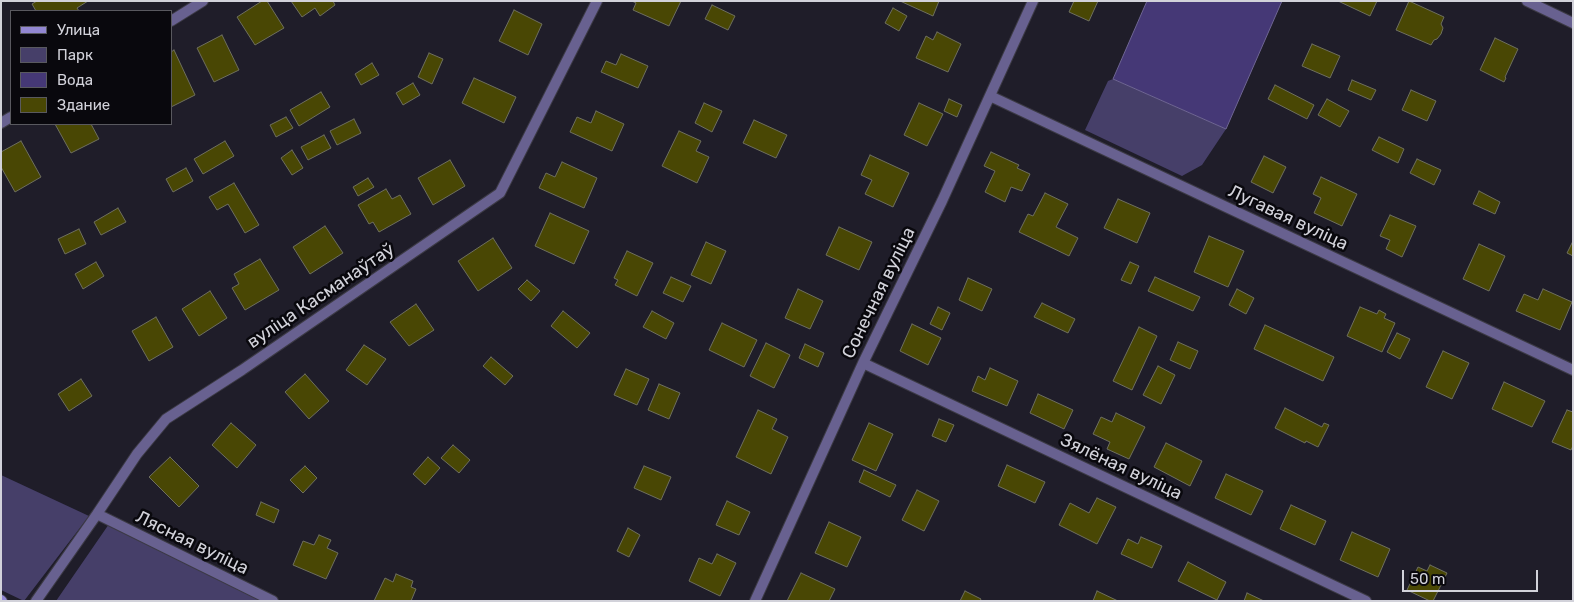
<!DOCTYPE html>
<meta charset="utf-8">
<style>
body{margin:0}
#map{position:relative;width:1574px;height:602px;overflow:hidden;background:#1f1d29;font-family:Rubik,sans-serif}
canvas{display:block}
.frame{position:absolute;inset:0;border:2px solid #d2d2da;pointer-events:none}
.legend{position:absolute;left:10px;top:10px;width:162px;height:115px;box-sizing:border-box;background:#09080d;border:1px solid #59595f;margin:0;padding:6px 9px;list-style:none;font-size:15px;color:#d2d2da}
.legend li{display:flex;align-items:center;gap:10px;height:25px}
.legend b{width:25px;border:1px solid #59595f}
.scale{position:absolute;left:1402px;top:570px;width:136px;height:22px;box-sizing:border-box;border:2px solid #d2d2da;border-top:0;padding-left:6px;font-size:15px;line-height:18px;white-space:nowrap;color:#d2d2da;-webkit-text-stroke:4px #09080d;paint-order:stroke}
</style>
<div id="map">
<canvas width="1574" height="602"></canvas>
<div class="frame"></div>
<ul class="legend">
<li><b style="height:6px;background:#9287d2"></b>Улица</li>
<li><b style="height:14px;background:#463f69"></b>Парк</li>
<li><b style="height:14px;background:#453876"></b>Вода</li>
<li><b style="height:14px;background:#494704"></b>Здание</li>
</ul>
<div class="scale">50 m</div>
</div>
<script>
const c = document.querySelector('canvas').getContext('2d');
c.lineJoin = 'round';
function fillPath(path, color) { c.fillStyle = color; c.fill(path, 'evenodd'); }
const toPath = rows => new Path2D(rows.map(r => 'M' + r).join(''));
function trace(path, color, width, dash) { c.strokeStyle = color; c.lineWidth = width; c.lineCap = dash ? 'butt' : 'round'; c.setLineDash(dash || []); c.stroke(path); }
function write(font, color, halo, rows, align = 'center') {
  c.font = font + ' Rubik,sans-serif'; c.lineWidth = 5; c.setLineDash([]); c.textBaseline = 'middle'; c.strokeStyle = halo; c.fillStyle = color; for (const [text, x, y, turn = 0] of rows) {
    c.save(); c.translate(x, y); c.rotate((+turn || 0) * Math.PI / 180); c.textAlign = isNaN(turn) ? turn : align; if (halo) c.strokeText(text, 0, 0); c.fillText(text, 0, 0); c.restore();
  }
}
fillPath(toPath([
 [1113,79,1226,129,1202,165,1182,176,1085,130,1108,81],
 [1,475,89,516,24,601,1,590],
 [109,524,264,601,56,601]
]), '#463f69');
const water = toPath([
 [1147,1,1282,1,1226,129,1113,79,1147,1]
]);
fillPath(water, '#453876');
trace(water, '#6f6694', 1);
const building = toPath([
 [37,1,88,1,77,8,79,11,36,11,32,4,37,1],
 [262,1,267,1,284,28,255,45,237,17,262,1],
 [291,1,333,1,335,5,320,16,315,8,302,17,291,1],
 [681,1,669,26,633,10,636,3,632,1,681,1],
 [900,1,939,1,933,16,900,1],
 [1074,1,1098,1,1089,21,1069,12,1074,1],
 [1338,1,1377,1,1370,16,1338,1],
 [1409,1,1444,17,1441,24,1443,28,1441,34,1437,39,1434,40,1431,45,1396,30,1409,1],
 [712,5,735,16,728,30,705,19,712,5],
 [893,8,907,16,899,31,885,23,893,8],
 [514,10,542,24,528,55,499,41,514,10],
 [937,32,961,44,948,72,916,58,926,36,933,40,937,32],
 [222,35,239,70,214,82,197,48,222,35],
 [1495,38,1518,49,1505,77,1506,78,1504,82,1480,70,1495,38],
 [1312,44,1340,56,1330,78,1302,66,1312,44],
 [174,50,195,95,171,107,171,52,174,50],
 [429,53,443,59,432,84,418,77,429,53],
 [621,54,648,66,638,88,601,72,606,61,616,65,621,54],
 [372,63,379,75,361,85,355,74,372,63],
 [474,78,516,97,504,123,462,103,474,78],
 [1352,80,1376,90,1371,100,1348,90,1352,80],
 [413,83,420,95,403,105,396,93,413,83],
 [1275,85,1314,105,1307,119,1268,99,1275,85],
 [1411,90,1436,101,1427,121,1402,110,1411,90],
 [321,92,330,107,299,126,290,110,321,92],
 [949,99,962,105,957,117,944,111,949,99],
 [1327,99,1349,111,1340,127,1318,115,1327,99],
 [704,103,722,111,712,132,695,123,704,103],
 [919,103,943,114,927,146,904,135,919,103],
 [596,111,624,124,612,151,570,132,577,117,591,123,596,111],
 [286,117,293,128,276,137,270,125,286,117],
 [354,119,361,133,337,145,330,131,354,119],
 [754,120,787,135,776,158,743,143,754,120],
 [55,124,91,124,99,139,71,153,55,124],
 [679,131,701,141,696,151,709,157,697,183,662,166,679,131],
 [324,135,331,148,308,160,301,147,324,135],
 [1379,137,1404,149,1398,163,1372,150,1379,137],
 [21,141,41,177,15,192,1,167,1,152,21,141],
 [225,141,234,156,203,174,194,159,225,141],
 [292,150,303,168,292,175,281,158,292,150],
 [991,152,1019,165,1017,168,1030,174,1022,191,1011,187,1005,202,985,192,995,171,984,166,991,152],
 [870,155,909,173,893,207,865,194,872,180,861,175,870,155],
 [1264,156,1286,167,1273,193,1251,182,1264,156],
 [1417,159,1441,170,1434,185,1410,173,1417,159],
 [450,160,465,186,433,205,418,178,450,160],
 [562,162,597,178,584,208,539,188,546,173,555,177,562,162],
 [186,168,193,181,173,192,166,179,186,168],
 [1321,177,1357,194,1342,226,1314,213,1321,198,1313,194,1321,177],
 [368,178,374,187,358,196,353,187,368,178],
 [234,183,259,225,245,233,228,204,217,210,209,197,234,183],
 [386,189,392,199,400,195,411,214,379,232,373,222,369,224,358,205,386,189],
 [1479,191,1500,202,1495,214,1473,204,1479,191],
 [1045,193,1068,204,1056,227,1078,238,1069,256,1019,232,1028,214,1033,216,1045,193],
 [1118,199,1150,213,1137,243,1104,228,1118,199],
 [118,208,126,222,101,235,94,222,118,208],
 [550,213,589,231,574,264,535,246,550,213],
 [1390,215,1416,226,1402,257,1386,249,1390,240,1380,236,1390,215],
 [325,226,343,253,310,274,293,247,325,226],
 [839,227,872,242,859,270,826,255,839,227],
 [79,229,86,244,65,254,58,239,79,229],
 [1209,236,1244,251,1228,287,1194,272,1209,236],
 [493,238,512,268,478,291,458,261,493,238],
 [1573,241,1573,256,1567,253,1573,241],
 [706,242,726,251,711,284,691,275,706,242],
 [1479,244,1505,256,1489,291,1463,279,1479,244],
 [627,251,653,263,637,296,615,285,618,280,614,278,627,251],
 [260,259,279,290,245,310,232,288,239,284,234,274,260,259],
 [96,262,104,276,83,289,75,274,96,262],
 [1130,262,1139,266,1131,284,1121,280,1130,262],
 [671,277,691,286,683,302,663,293,671,277],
 [1155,277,1200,297,1193,311,1148,291,1155,277],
 [968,278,992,289,982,311,959,300,968,278],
 [527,280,540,291,531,301,518,289,527,280],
 [798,289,823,301,810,329,785,318,798,289],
 [1237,289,1254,298,1246,314,1229,305,1237,289],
 [1543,289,1572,302,1560,330,1516,311,1524,294,1538,300,1543,289],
 [210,291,227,318,199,336,182,309,210,291],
 [1042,303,1075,319,1068,333,1034,317,1042,303],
 [416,304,434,330,409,346,390,322,416,304],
 [938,307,950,313,942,330,930,324,938,307],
 [1360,307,1377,314,1379,310,1386,314,1384,318,1395,323,1382,352,1347,336,1360,307],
 [563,311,590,333,577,348,551,326,563,311],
 [652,311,674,323,666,339,643,327,652,311],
 [156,317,173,347,149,361,132,331,156,317],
 [722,323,757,340,744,367,709,350,722,323],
 [912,324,941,338,928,365,900,351,912,324],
 [1265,325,1334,357,1323,381,1254,349,1265,325],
 [1139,327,1157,336,1132,390,1113,381,1139,327],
 [1397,333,1410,339,1400,359,1387,352,1397,333],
 [1178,342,1198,351,1190,369,1170,360,1178,342],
 [766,343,790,355,774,388,750,376,766,343],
 [805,344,824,353,818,367,799,358,805,344],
 [364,345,386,359,367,385,346,370,364,345],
 [1443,351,1469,363,1452,399,1426,387,1443,351],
 [491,357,513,376,505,385,483,366,491,357],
 [1158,366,1175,375,1161,404,1143,395,1158,366],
 [990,368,1018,381,1007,406,972,391,978,376,985,380,990,368],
 [626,369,649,379,637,405,614,395,626,369],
 [305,374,329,401,309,419,285,392,305,374],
 [81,379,92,396,69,411,58,394,81,379],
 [1504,382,1545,401,1532,427,1492,409,1504,382],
 [659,384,680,393,669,419,648,410,659,384],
 [1038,394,1073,410,1064,429,1030,413,1038,394],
 [1285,408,1322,427,1324,423,1329,425,1318,447,1306,441,1305,443,1275,428,1285,408],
 [758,410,777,419,772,429,788,437,771,474,736,457,758,410],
 [1567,410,1573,412,1573,446,1571,450,1552,442,1567,410],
 [1116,413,1145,427,1129,459,1107,449,1110,442,1093,434,1101,417,1112,422,1116,413],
 [939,419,954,425,946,442,932,436,939,419],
 [231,423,256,445,237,468,212,445,231,423],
 [869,423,893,434,876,471,852,460,869,423],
 [1166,443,1202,461,1190,486,1154,467,1166,443],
 [453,445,470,460,459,473,441,458,453,445],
 [170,457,199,486,179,507,149,477,170,457],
 [428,457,440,468,425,485,413,474,428,457],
 [1007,465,1045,482,1035,503,998,486,1007,465],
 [305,466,317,478,303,493,290,480,305,466],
 [644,466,671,477,661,500,634,488,644,466],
 [864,470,896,485,890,497,859,482,864,470],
 [1226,474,1263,491,1251,515,1215,498,1226,474],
 [917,490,939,501,924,531,902,520,917,490],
 [1097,498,1116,507,1097,544,1059,525,1070,503,1089,513,1097,498],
 [727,501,750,512,739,535,716,525,727,501],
 [261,502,279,510,274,523,256,515,261,502],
 [1291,505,1326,521,1315,545,1280,529,1291,505],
 [829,522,861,537,847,567,815,553,829,522],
 [628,528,640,535,629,557,617,551,628,528],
 [1352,532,1390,549,1378,577,1340,560,1352,532],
 [319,535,331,540,327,548,338,553,326,579,293,565,303,541,314,545,319,535],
 [1141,537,1162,546,1152,568,1121,554,1128,539,1138,544,1141,537],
 [717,554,736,563,720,596,689,581,699,558,712,564,717,554],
 [1188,562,1226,582,1217,600,1178,581,1188,562],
 [1430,565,1447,573,1433,601,1430,601,1407,590,1418,567,1427,571,1430,565],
 [801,573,835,589,829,601,787,601,801,573],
 [396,574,413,581,411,587,416,589,411,601,374,601,385,578,393,582,396,574],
 [965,591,981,599,980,601,960,601,965,591],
 [1097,591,1118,601,1093,601,1097,591],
 [1247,593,1264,601,1244,601,1247,593]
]);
fillPath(building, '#494704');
trace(building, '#6e6f5f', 1);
const minor = toPath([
 [1527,1,1573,23],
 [171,21,203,1],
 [990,96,1573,370],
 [1,123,11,117],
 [863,363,1366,601],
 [97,514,273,601],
 [36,601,97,514,137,454,166,419,242,370,500,193,597,1],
 [755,601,863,363,942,201,1033,1]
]);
const secondary = toPath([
 [1,600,2,601]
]);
trace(minor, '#3c3a45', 12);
trace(secondary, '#3c3a45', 12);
trace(minor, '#686190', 10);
trace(secondary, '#9287d2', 10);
write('18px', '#d2d2da', '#09080d', [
 ["Лугавая вуліца",1288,218,25],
 ["Сонечная вуліца",879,293,-64],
 ["вуліца Касманаўтаў",321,296,-34],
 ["Зялёная вуліца",1121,467,25],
 ["Лясная вуліца",192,543,26]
]);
</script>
